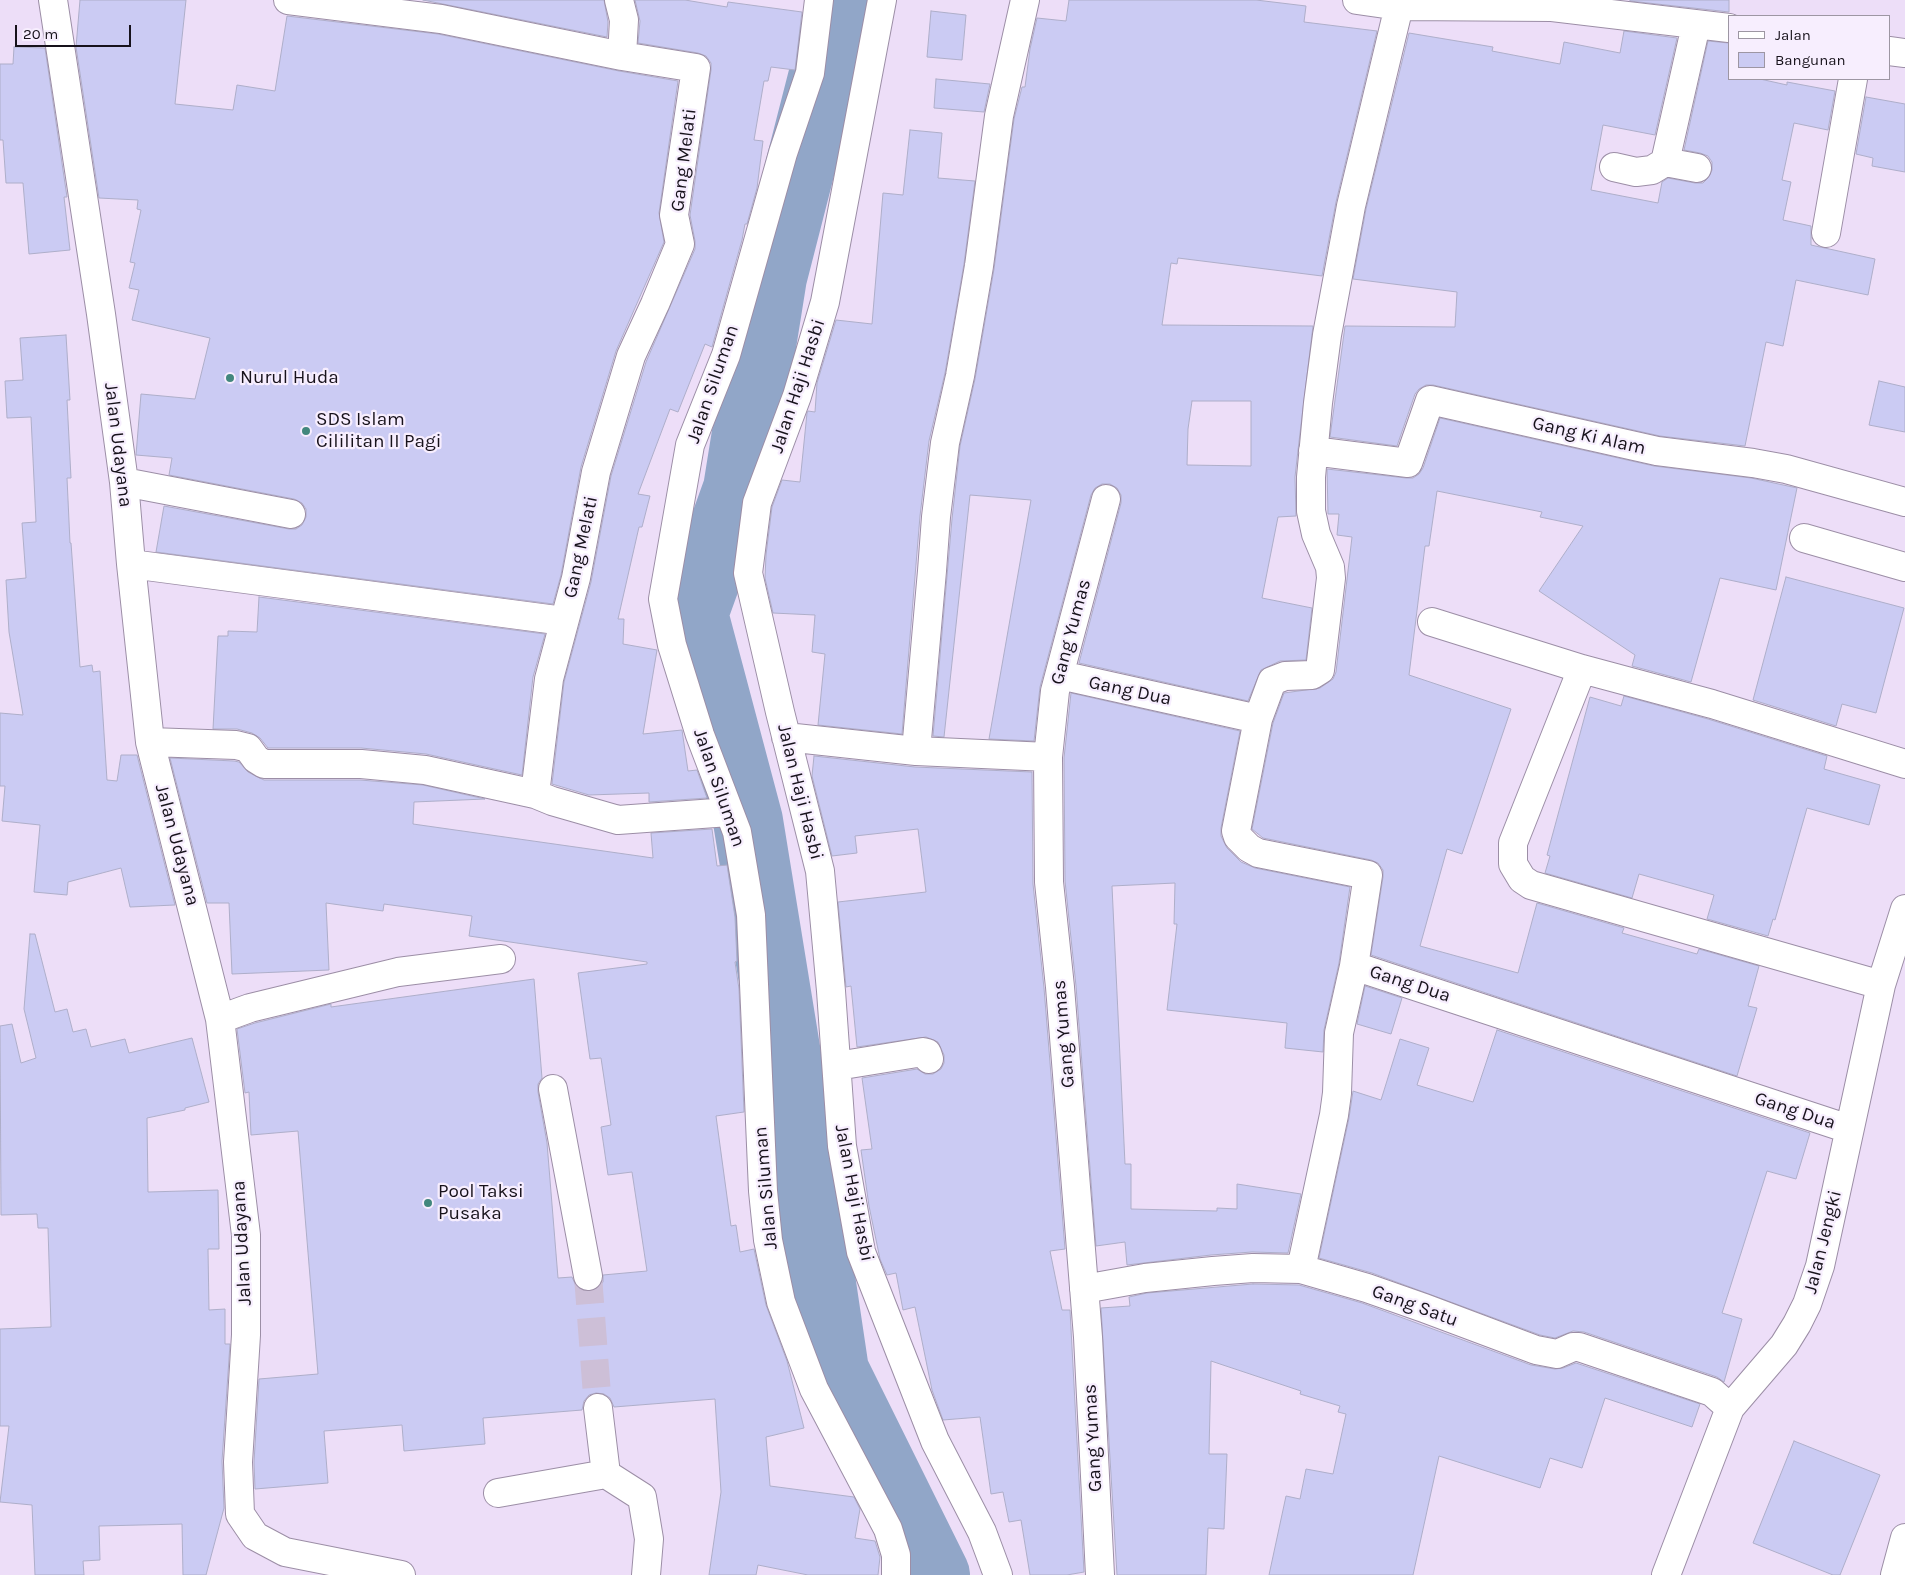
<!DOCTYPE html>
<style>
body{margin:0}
#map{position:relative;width:1905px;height:1575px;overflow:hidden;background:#eddef8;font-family:Karla,sans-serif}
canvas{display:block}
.legend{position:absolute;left:1728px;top:15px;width:162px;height:65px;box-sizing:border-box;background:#f7eefe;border:1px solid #9d96a3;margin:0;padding:6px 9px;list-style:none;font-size:15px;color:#17121b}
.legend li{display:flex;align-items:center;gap:10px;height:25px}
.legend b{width:25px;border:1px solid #9d96a3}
.scale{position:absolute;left:15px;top:25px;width:116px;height:22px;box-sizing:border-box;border:2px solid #17121b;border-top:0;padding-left:6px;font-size:15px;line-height:18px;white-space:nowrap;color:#17121b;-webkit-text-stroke:4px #f7eefe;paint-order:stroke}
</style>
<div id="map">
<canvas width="1905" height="1575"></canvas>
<ul class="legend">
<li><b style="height:6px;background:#fff"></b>Jalan</li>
<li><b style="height:14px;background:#cbcbf3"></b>Bangunan</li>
</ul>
<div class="scale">20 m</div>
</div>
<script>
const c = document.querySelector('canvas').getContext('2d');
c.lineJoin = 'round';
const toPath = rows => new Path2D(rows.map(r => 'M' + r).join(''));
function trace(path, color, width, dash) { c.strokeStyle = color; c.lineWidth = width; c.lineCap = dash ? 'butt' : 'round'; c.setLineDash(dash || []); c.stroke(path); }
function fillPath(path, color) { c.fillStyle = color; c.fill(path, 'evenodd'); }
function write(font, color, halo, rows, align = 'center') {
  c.font = font + ' Karla,sans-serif'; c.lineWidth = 4.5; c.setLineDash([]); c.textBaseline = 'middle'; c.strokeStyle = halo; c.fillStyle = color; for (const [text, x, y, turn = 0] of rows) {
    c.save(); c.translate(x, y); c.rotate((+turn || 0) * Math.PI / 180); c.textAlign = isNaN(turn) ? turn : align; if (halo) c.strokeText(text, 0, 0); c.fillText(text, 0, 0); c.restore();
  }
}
trace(toPath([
 [843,0,772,277,738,489,693,614,748,821,796,1116,834,1371,935,1575]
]), '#91a6c8', 70);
const building = toPath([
 [80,0,186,0,175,104,233,110,237,85,275,91,287,16,438,34,619,71,678,81,659,213,664,242,616,351,581,467,561,575,553,604,156,552,164,506,289,529,296,529,302,525,306,517,306,509,302,503,294,499,169,475,172,458,136,455,141,394,195,399,210,338,132,320,139,290,129,288,135,263,130,262,141,210,137,209,138,200,99,198,76,47,80,0],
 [423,0,604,0,608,22,607,37,423,0],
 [635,0,685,0,727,7,728,2,802,12,795,70,771,67,768,81,764,81,754,140,763,141,757,188,747,224,745,224,742,240,712,347,705,344,678,412,670,409,638,494,650,496,642,527,639,527,618,619,624,619,623,644,657,650,643,734,682,730,688,771,697,770,707,798,649,802,649,793,589,795,552,784,564,682,591,582,611,476,646,362,695,249,695,241,690,215,711,70,711,63,706,56,698,53,638,43,640,21,635,0],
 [1069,0,1256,0,1306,6,1304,22,1377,31,1336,202,1322,276,1178,258,1177,264,1171,263,1162,325,1313,326,1298,450,1295,477,1296,516,1278,517,1262,598,1312,608,1306,660,1280,661,1261,670,1248,701,1079,663,1121,503,1121,495,1117,488,1110,484,1102,484,1095,488,1091,495,1040,687,1034,741,989,739,1031,500,970,495,944,737,933,736,952,519,960,446,975,379,994,269,1014,119,1022,87,1025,87,1030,49,1037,18,1066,21,1069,0],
 [1192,401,1251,401,1251,466,1187,465,1188,429,1192,401],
 [1630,0,1729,0,1729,12,1630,1,1630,0],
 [931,11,966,15,962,60,927,57,931,11],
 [1624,31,1677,38,1655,135,1603,125,1591,190,1658,203,1662,182,1668,178,1695,183,1703,183,1708,178,1712,170,1712,162,1708,156,1700,153,1684,150,1708,41,1729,43,1729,79,1760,79,1787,85,1787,82,1835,91,1828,130,1794,123,1782,180,1791,182,1783,220,1811,226,1811,245,1875,259,1868,295,1796,280,1783,346,1766,342,1745,446,1660,436,1433,385,1426,385,1419,389,1415,394,1397,446,1330,437,1345,326,1455,327,1457,292,1353,279,1366,209,1409,33,1493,47,1492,51,1560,64,1564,42,1620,53,1624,31],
 [14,47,45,48,67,197,64,197,70,250,29,254,23,183,6,183,3,140,0,140,0,64,13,64,14,47],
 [936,79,990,84,984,112,934,108,936,79],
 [1866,97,1905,104,1905,172,1872,166,1873,158,1856,154,1866,97],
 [910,130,942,133,938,178,975,181,964,264,945,373,929,441,920,516,902,734,818,725,825,654,812,652,815,615,773,613,765,578,766,555,772,507,782,480,800,482,807,413,808,411,815,412,817,383,836,320,872,324,883,193,903,195,910,130],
 [66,335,70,400,67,400,71,478,67,478,70,543,71,543,80,667,92,665,93,672,100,671,107,780,117,781,121,755,137,755,175,905,130,907,121,868,68,882,67,895,34,892,40,825,2,821,5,786,0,786,0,713,23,715,9,632,6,580,26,578,22,523,36,522,31,417,7,418,5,381,23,380,20,338,66,335],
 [1879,381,1905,387,1905,432,1869,425,1879,381],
 [1440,418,1654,466,1751,478,1797,488,1776,590,1720,578,1691,682,1632,666,1635,655,1539,591,1583,526,1540,517,1542,512,1437,491,1429,546,1425,546,1409,675,1511,709,1462,854,1447,849,1420,946,1518,973,1537,903,1624,928,1622,933,1697,954,1699,949,1759,966,1748,1006,1757,1008,1737,1076,1371,955,1383,877,1383,870,1378,863,1371,860,1263,838,1252,829,1273,723,1284,693,1320,688,1333,679,1336,672,1352,537,1337,535,1339,514,1328,514,1327,469,1406,478,1413,478,1419,474,1423,468,1440,418],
 [1786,577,1904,608,1876,713,1842,704,1836,726,1753,700,1786,577],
 [259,597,545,634,533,677,522,775,426,754,361,748,268,748,260,738,252,733,237,729,213,729,218,636,228,636,228,631,257,632,259,597],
 [1071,693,1240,731,1221,828,1221,836,1227,848,1241,862,1255,868,1350,887,1339,963,1324,1030,1323,1052,1285,1048,1287,1023,1167,1010,1177,924,1174,924,1175,883,1112,886,1125,1164,1131,1164,1131,1209,1217,1211,1217,1208,1237,1209,1237,1184,1301,1194,1288,1253,1252,1252,1211,1255,1127,1265,1125,1242,1096,1246,1076,986,1065,881,1064,758,1071,693],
 [1624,696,1708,719,1827,756,1824,769,1880,785,1869,825,1807,808,1775,920,1773,919,1768,936,1707,919,1714,895,1639,874,1632,898,1545,873,1550,856,1547,855,1590,697,1621,706,1624,696],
 [814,756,915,767,1032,772,1033,884,1044,988,1065,1249,1050,1251,1062,1310,1070,1310,1084,1572,1067,1575,1030,1575,1021,1520,1009,1522,1003,1492,991,1494,980,1417,943,1420,932,1390,915,1307,903,1310,896,1273,887,1275,880,1259,869,1206,861,1150,872,1149,862,1078,917,1069,925,1074,933,1074,941,1069,944,1063,944,1055,938,1042,926,1037,857,1047,851,986,846,987,838,902,926,892,918,829,855,836,857,853,832,856,812,776,814,756],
 [170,758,234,761,239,762,248,772,264,780,360,780,423,785,485,799,414,802,413,824,653,858,651,833,712,829,717,866,727,865,735,917,737,961,735,962,739,989,744,1112,716,1116,731,1226,736,1225,740,1252,754,1249,766,1305,787,1361,804,1428,766,1437,770,1486,854,1497,860,1509,855,1538,875,1541,880,1557,878,1575,808,1575,758,1565,756,1575,709,1575,721,1492,715,1399,614,1407,610,1398,604,1394,596,1393,589,1395,584,1401,582,1410,483,1418,485,1444,404,1451,402,1425,324,1431,328,1483,255,1489,254,1462,259,1379,318,1374,298,1131,251,1135,249,1092,245,1093,237,1029,255,1023,331,1004,331,1007,534,979,542,1078,538,1084,538,1092,547,1143,558,1278,572,1277,576,1286,583,1291,590,1291,598,1288,603,1282,603,1275,647,1271,632,1172,608,1175,601,1127,611,1125,601,1058,590,1059,578,973,647,964,647,962,469,936,472,916,384,904,383,911,326,903,329,970,232,974,229,903,207,903,170,758],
 [30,934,35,934,55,1012,67,1009,73,1032,86,1029,91,1047,125,1039,129,1053,192,1038,209,1102,185,1108,185,1110,147,1118,148,1192,218,1190,219,1249,208,1249,209,1310,225,1309,225,1344,230,1344,222,1461,224,1508,206,1575,183,1575,182,1524,99,1526,100,1560,83,1561,84,1575,35,1575,32,1505,0,1502,9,1426,0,1426,0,1329,51,1327,48,1228,38,1228,37,1214,1,1215,0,1026,12,1024,21,1063,36,1058,24,1009,30,934],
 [1365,986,1402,998,1391,1034,1357,1024,1365,986],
 [1497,1030,1810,1133,1796,1179,1767,1171,1722,1313,1742,1319,1724,1382,1717,1377,1584,1332,1573,1331,1555,1338,1540,1335,1372,1273,1319,1258,1349,1118,1353,1091,1381,1100,1400,1039,1429,1048,1417,1085,1473,1102,1497,1030],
 [1253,1284,1299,1285,1362,1303,1531,1365,1555,1369,1563,1368,1576,1363,1700,1404,1692,1427,1605,1398,1582,1468,1550,1458,1540,1488,1439,1456,1413,1575,1269,1575,1286,1496,1300,1499,1306,1469,1333,1474,1346,1414,1338,1412,1340,1406,1300,1394,1301,1391,1211,1361,1209,1454,1227,1454,1224,1529,1208,1528,1206,1575,1117,1575,1101,1308,1130,1306,1129,1297,1147,1293,1253,1284],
 [1794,1441,1880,1475,1840,1575,1833,1575,1753,1543,1794,1441]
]);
fillPath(building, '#cbcbf3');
trace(building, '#aeaec9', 1);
trace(toPath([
 [588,1276,598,1408]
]), '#cdbfd7', 28, [28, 14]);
const minor = toPath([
 [53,0,101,314,124,482,131,564,150,742,220,1019,246,1235,246,1335,238,1462,240,1514,255,1536,285,1552,401,1575],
 [288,0,441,19,622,56,696,68,674,215,680,244,655,304,631,356,596,472,576,578,549,679,535,794],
 [619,0,624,20,622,56],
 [819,0,810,73,783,153,726,355,690,445,663,599,672,645,700,735,737,832,751,915,763,1191,768,1240,781,1302,814,1389,888,1529,896,1555,896,1575],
 [882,0,825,302,797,396,757,503,748,573,780,712,820,871,831,991,842,1146,861,1252,935,1441,982,1532,998,1575],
 [1357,0,1399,6,1552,7,1729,28],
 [1696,25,1665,162,1697,168],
 [1889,51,1905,53],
 [1614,167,1636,172,1652,170,1665,162],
 [1826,233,1853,79],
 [1313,451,1408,463,1430,400,1657,451,1753,463,1786,469,1905,502],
 [124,482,291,514],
 [1804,538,1905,567],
 [131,564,564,621],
 [1432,622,1582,669,1712,704,1905,764],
 [1582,669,1513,843,1513,864,1522,879,1531,885,1881,985],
 [1060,675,1258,719,1236,831,1238,837,1249,848,1258,853,1368,875,1354,966,1849,1129],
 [1258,719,1272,681,1285,676,1312,675,1320,670,1331,578,1330,567,1316,534,1311,511,1311,477,1318,403,1327,335,1351,206,1399,6],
 [786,737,916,751,1048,757],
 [150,742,236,745,248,748,256,759,264,764,361,764,425,770,535,794,552,801,618,820,729,812],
 [916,751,932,571,936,517,945,443,960,376,979,266,999,116,1025,0],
 [220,1019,250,1008,398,972,501,959],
 [837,1066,923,1052,927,1053,929,1059],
 [553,1089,588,1276],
 [1301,1269,1334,1115,1337,1093,1339,1033,1354,966],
 [1084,1289,1145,1278,1213,1271,1253,1268,1301,1269,1367,1288,1424,1308,1536,1350,1557,1354,1573,1347,1579,1347,1712,1392,1730,1408],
 [598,1408,606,1474],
 [498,1493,606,1474,642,1497,649,1539,646,1575],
 [1100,1575,1088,1337,1060,987,1049,882,1048,757,1055,691,1106,499],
 [1666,1575,1730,1408,1784,1345,1797,1324,1807,1304,1820,1266,1881,985,1905,909],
 [1895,1575,1905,1538]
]);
trace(minor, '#9c8ea6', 30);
trace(minor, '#fff', 28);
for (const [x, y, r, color] of [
 [230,378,5,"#42877d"],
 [306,431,5,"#42877d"],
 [428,1203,5,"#42877d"]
]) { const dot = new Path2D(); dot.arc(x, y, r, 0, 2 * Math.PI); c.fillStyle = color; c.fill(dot); trace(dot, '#f7eefe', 2); }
write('19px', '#17121b', '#f7eefe', [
 ["Gang Melati",684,160,-83],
 ["Jalan Siluman",713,384,-71],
 ["Jalan Haji Hasbi",798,386,-72],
 ["Gang Ki Alam",1589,436,13],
 ["Jalan Udayana",118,445,83],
 ["Gang Melati",581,547,-78],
 ["Gang Yumas",1071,632,-75],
 ["Gang Dua",1130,691,12],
 ["Jalan Siluman",719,788,71],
 ["Jalan Haji Hasbi",800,792,76],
 ["Jalan Udayana",177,845,75],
 ["Gang Dua",1410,984,18],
 ["Gang Yumas",1064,1034,-95],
 ["Gang Dua",1795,1111,18],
 ["Jalan Siluman",766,1188,-95],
 ["Jalan Haji Hasbi",854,1193,79],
 ["Jalan Jengki",1823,1242,-76],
 ["Jalan Udayana",242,1243,-93],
 ["Gang Satu",1415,1306,20],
 ["Gang Yumas",1093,1438,-93]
]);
write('19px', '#17121b', '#f7eefe', [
 ["Nurul Huda",240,378],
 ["SDS Islam",316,420],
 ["Cililitan II Pagi",316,442],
 ["Pool Taksi",438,1192],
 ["Pusaka",438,1214]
], 'left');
</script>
